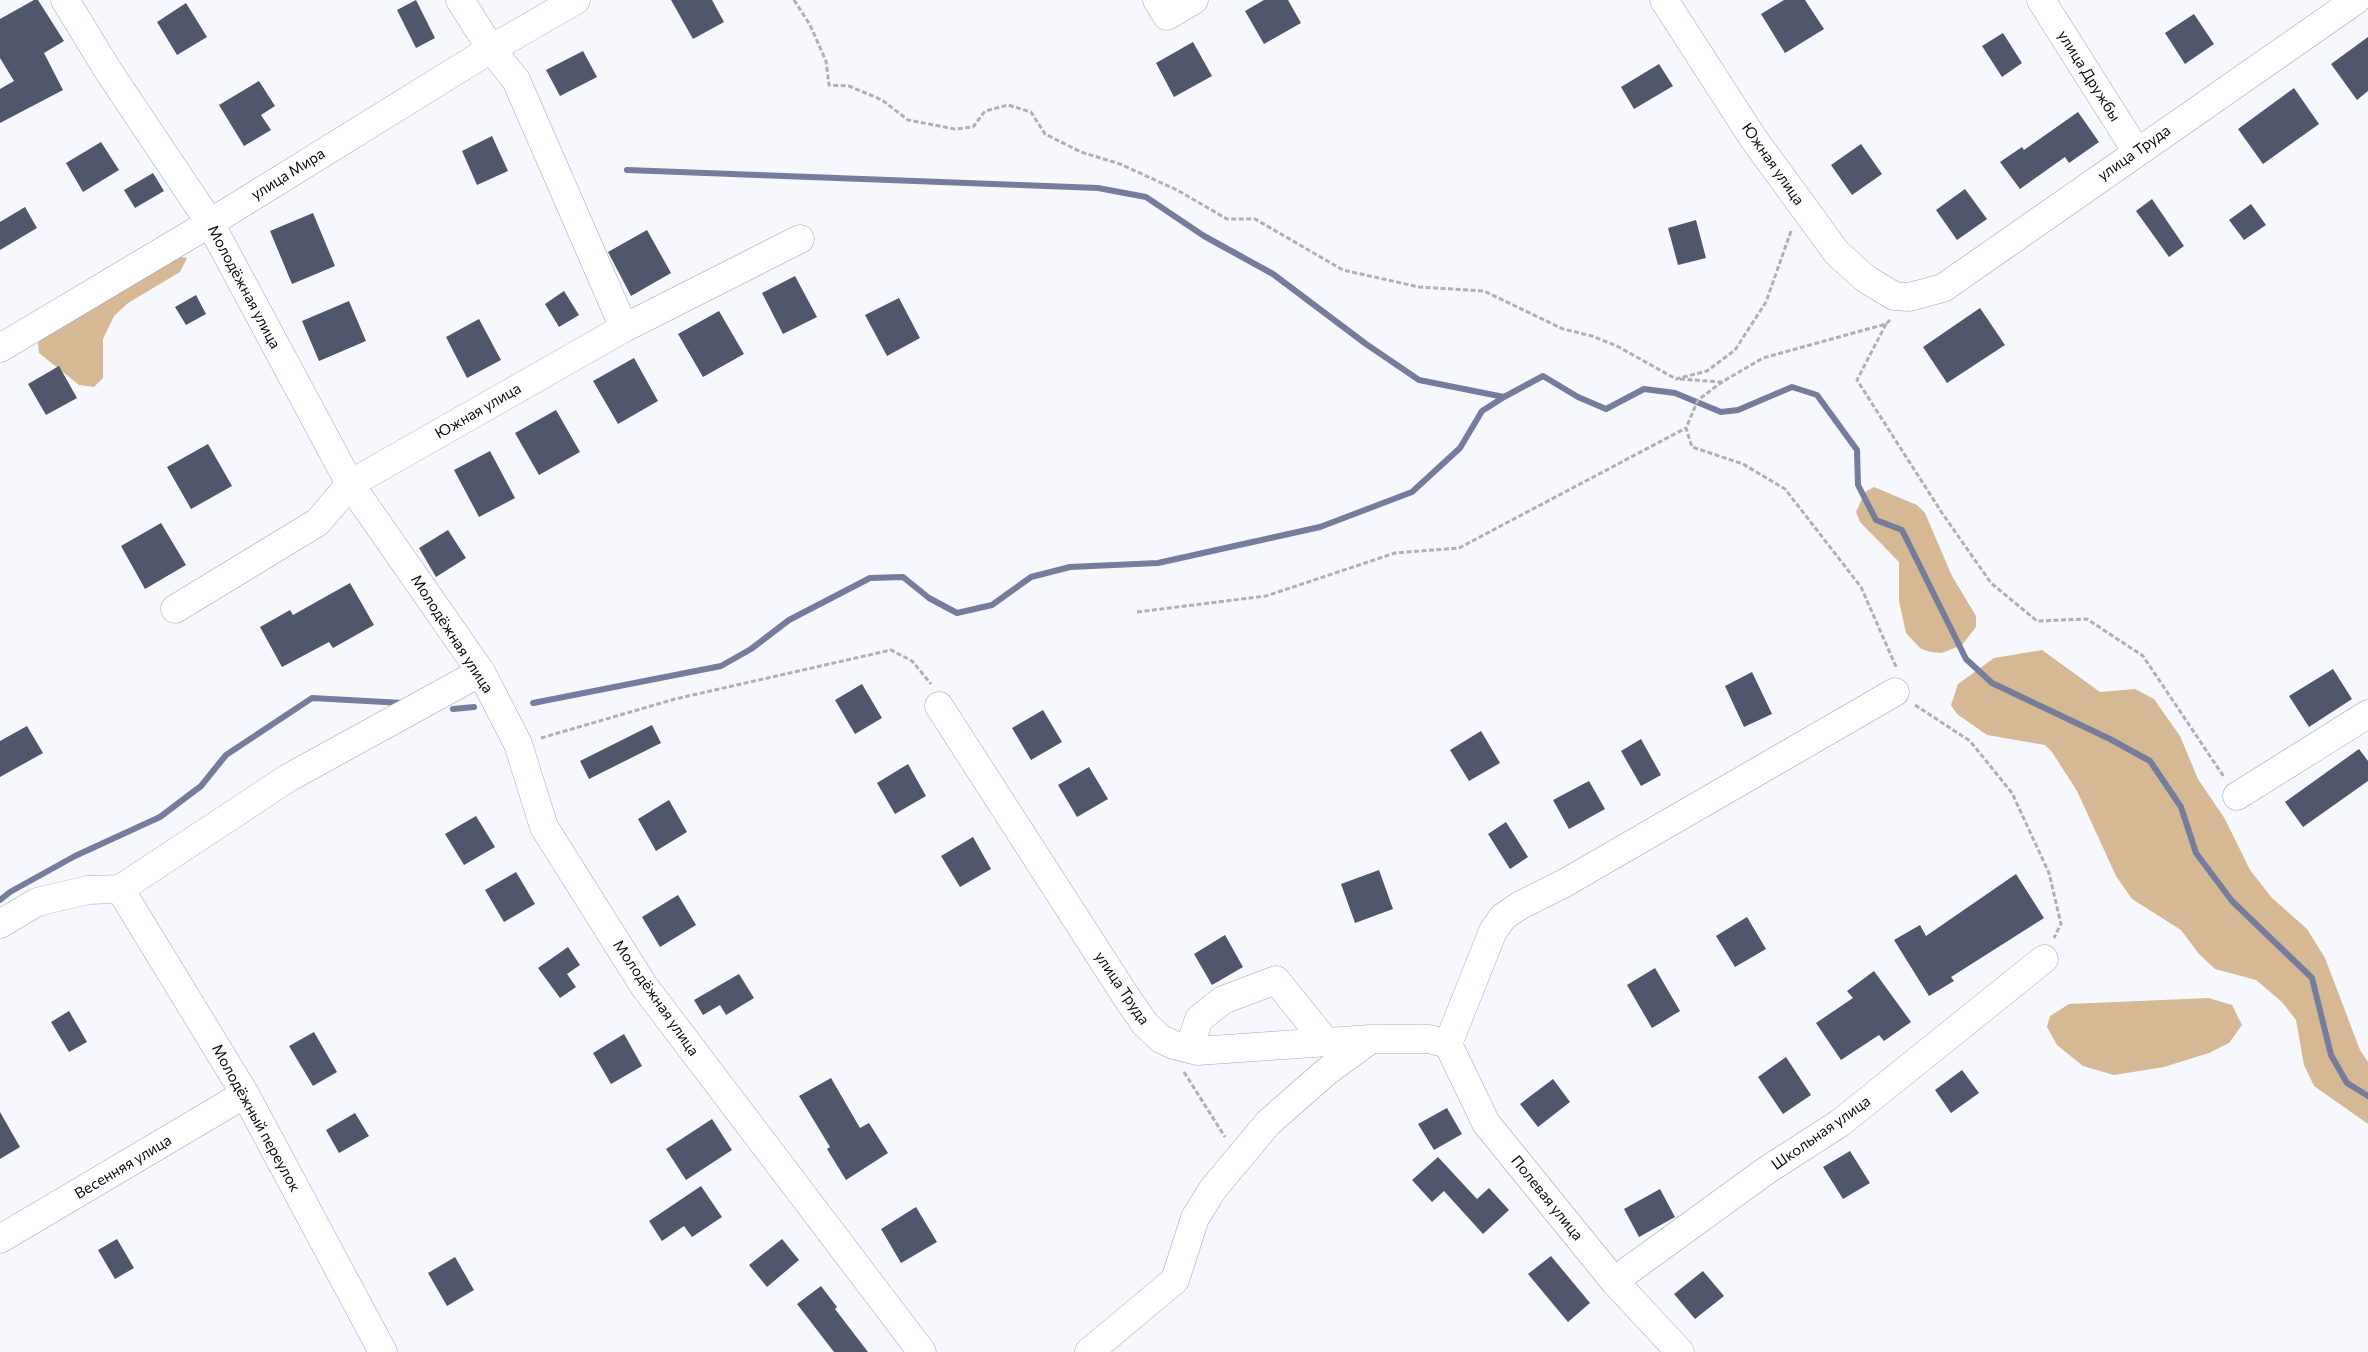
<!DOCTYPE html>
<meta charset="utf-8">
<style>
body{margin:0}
canvas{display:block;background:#f6f8fd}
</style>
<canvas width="2368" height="1352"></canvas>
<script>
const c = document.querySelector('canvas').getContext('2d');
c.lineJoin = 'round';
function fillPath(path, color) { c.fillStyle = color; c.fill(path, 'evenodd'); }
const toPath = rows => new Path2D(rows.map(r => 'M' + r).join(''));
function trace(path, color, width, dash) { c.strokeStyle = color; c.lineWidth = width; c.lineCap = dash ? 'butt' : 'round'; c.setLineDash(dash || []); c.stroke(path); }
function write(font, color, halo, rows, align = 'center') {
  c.font = font + ' Commissioner,sans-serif'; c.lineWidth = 5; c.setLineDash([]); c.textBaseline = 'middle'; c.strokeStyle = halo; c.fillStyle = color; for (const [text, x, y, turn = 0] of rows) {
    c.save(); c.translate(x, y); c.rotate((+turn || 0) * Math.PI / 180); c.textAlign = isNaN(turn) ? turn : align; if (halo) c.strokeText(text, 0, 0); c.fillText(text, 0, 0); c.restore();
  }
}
fillPath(toPath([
 [175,256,187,258,180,272,128,303,114,316,103,339,103,378,94,387,79,385,39,353,38,343,48,329],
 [1874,487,1917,505,1925,513,1952,576,1976,616,1976,627,1962,645,1942,653,1931,652,1921,649,1906,633,1899,601,1899,562,1860,522,1856,512,1865,492],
 [2042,650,2100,692,2135,689,2154,699,2180,736,2198,779,2225,819,2250,870,2272,898,2307,929,2325,958,2360,1050,2368,1062,2368,1124,2314,1086,2304,1065,2296,1020,2282,1002,2256,980,2215,969,2199,954,2181,930,2132,899,2116,876,2077,791,2052,752,2045,745,1987,735,1957,714,1951,705,1958,684,1994,658],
 [2209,998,2232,1005,2242,1025,2229,1043,2209,1053,2164,1067,2114,1075,2083,1066,2057,1045,2047,1027,2050,1016,2069,1004]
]), '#d6b894');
trace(toPath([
 [627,170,1098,188,1146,197,1204,236,1273,274,1366,344,1419,380,1504,397],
 [533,703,721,666,751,649,789,620,870,578,903,577,929,598,957,613,992,605,1031,577,1070,567,1158,563,1320,527,1412,492,1460,448,1482,411,1504,397,1543,376,1578,397,1606,409,1644,389,1675,393,1721,412,1738,410,1792,387,1817,395,1857,450,1858,485,1876,520,1902,530,1966,659,1992,683,2110,739,2150,761,2181,807,2196,853,2232,901,2312,978,2331,1055,2347,1083,2368,1096],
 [453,709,474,707],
 [0,900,10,892,75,856,160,817,201,786,226,755,312,698,403,703]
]), '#757d9c', 6);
fillPath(toPath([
 [34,0,38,0,64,41,44,53,63,90,0,123,0,89,14,81,0,58,0,19],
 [416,0,435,38,416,48,397,10],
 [671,0,712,0,724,22,693,39],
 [1264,0,1288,0,1301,23,1264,44,1245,11],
 [1784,0,1805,0,1824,29,1785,53,1761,14],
 [186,3,207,37,177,55,157,22],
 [2194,14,2214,44,2185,64,2165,33],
 [2003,33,2022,63,2002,77,1982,46],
 [2368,37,2368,91,2357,100,2331,64],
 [1193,42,1212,76,1174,97,1156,63],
 [583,51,597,77,560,96,546,70],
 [1659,64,1673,86,1634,109,1621,87],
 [259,81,275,106,261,115,271,130,244,146,219,105],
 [2294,88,2319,124,2263,164,2238,129],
 [2078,112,2099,142,2069,163,2065,157,2020,189,2000,162,2022,147,2024,150],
 [492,136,508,171,477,185,462,151],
 [101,142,119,170,83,192,66,163],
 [1861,144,1882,174,1852,195,1831,165],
 [153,173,164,191,135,208,124,190],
 [1965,189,1987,219,1957,240,1936,210],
 [2152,199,2184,246,2169,257,2136,211],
 [2251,204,2266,225,2244,240,2229,220],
 [25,207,37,228,0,250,0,222],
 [313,213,335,266,292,284,270,231],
 [1696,220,1706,258,1678,265,1668,228],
 [647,230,671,273,631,296,608,252],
 [795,276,817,317,783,334,762,293],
 [564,291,579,315,559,327,545,304],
 [196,295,206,314,186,325,175,307],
 [899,298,920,338,887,356,865,315],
 [349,301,366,341,319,361,302,321],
 [1980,308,2005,345,1947,383,1923,347],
 [719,311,744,354,703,377,678,334],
 [479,319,501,360,467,378,446,337],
 [634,358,658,401,618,424,593,381],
 [59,366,77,398,46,415,28,384],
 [556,410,580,452,539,475,515,433],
 [208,444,232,486,191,509,167,467],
 [490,451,515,498,479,517,454,470],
 [161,523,186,565,145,589,121,546],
 [448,530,466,558,436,577,419,548],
 [350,583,374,625,333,648,329,642,282,667,260,627,290,610,293,615],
 [2333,669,2352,699,2309,727,2289,696],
 [1752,672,1772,714,1744,727,1725,686],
 [862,684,882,718,855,734,835,700],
 [1043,710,1062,742,1031,760,1012,728],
 [652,725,661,743,589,779,580,761],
 [27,726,43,753,0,777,0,741],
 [1481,731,1500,763,1469,781,1450,750],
 [1641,739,1661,775,1641,786,1621,751],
 [2359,749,2368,761,2368,781,2303,827,2285,802],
 [908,764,926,796,895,814,877,783],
 [1089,767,1108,799,1077,817,1058,785],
 [1589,781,1605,809,1569,829,1553,800],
 [669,800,687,832,656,851,638,819],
 [476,816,495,847,464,865,445,834],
 [1506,822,1528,857,1510,869,1488,834],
 [973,837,991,869,960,887,941,856],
 [1379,870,1393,909,1355,923,1341,884],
 [516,872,535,904,504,922,485,890],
 [2016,874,2044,918,1951,977,1954,981,1929,996,1894,940,1920,925,1926,936],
 [678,895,696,925,660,947,642,917],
 [1747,917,1766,949,1735,967,1716,936],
 [1225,935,1243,967,1212,985,1194,954],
 [568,947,580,965,567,974,576,987,560,998,538,968],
 [1655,968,1680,1011,1652,1028,1627,985],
 [1874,971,1911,1022,1884,1041,1879,1035,1841,1060,1816,1023,1853,998,1847,991],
 [739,974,754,998,726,1015,720,1005,703,1015,694,1000],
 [69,1011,87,1042,69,1052,51,1022],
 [314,1032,337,1072,313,1086,289,1046],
 [624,1034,642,1066,611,1084,593,1053],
 [1786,1057,1811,1095,1783,1114,1758,1077],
 [1962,1070,1979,1093,1951,1113,1935,1090],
 [831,1078,860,1128,869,1123,888,1153,846,1180,827,1149,830,1147,799,1096],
 [1553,1079,1570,1102,1538,1127,1520,1104],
 [1447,1108,1462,1134,1434,1150,1418,1124],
 [0,1112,20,1147,0,1159],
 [355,1113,369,1136,339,1153,326,1130],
 [712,1119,732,1150,686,1180,666,1149],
 [1850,1151,1870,1183,1843,1199,1823,1167],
 [1438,1157,1477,1199,1489,1188,1509,1210,1483,1234,1444,1191,1432,1202,1412,1180],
 [701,1186,722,1217,692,1237,684,1226,662,1241,649,1221],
 [1660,1189,1675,1217,1639,1237,1624,1209],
 [916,1207,937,1242,901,1263,881,1229],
 [117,1239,134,1268,115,1279,98,1250],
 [782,1239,799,1260,767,1287,749,1265],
 [1551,1256,1590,1303,1568,1322,1528,1274],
 [455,1257,474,1290,447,1306,428,1273],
 [1703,1271,1724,1296,1695,1319,1674,1294],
 [821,1286,837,1307,835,1309,868,1352,834,1352,797,1304]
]), '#50566c');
const minor = toPath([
 [65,0,109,72,210,223,350,484,481,672,518,744,544,827,644,986,922,1352],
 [460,0,491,49,516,80,624,328],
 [1157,0,1167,16,1194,0],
 [1664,0,1753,138,1837,253,1866,279,1894,296,1909,297,1943,288,2356,0],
 [2041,0,2137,152],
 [0,348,210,223,491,49,576,0],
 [175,609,318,522,350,484,624,328,800,239],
 [939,706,1127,998,1145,1024,1161,1039,1174,1045,1197,1051,1371,1039,1429,1039,1448,1044,1486,1123,1614,1281,1680,1352],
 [2237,796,2368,714],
 [120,889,245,1094,383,1352],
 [0,924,37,902,88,890,120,889,288,778,481,672],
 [1448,1044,1493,931,1503,917,1519,906,1563,884,1895,692],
 [1189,1049,1199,1019,1223,1000,1276,980,1326,1042],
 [0,1239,245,1094],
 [1614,1281,1767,1170,1840,1123,2044,959],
 [1089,1352,1175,1280,1195,1218,1213,1189,1268,1123,1326,1072,1371,1039]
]);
trace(minor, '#9fa6bf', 29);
trace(toPath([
 [794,0,810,25,826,61,829,85,849,86,882,100,908,120,955,129,973,127,985,111,1008,105,1031,112,1045,134,1081,152,1120,164,1177,190,1227,219,1255,219,1343,270,1419,287,1484,291,1563,329,1592,336,1617,346,1676,379,1707,371,1735,350,1766,302,1791,231],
 [1890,320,1886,324,1763,358,1722,382,1698,400,1686,428,1692,447,1743,464,1785,489,1861,587,1897,669],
 [1886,324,1857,380,1942,513,1991,583,2037,621,2087,619,2143,656,2224,777],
 [1680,379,1721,382],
 [1137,612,1266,596,1395,553,1459,548,1686,428],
 [1915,705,1970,741,2012,793,2049,873,2061,924,2054,938],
 [541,738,675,699,891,650,912,661,931,684],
 [1184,1072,1225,1137]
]), '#aeb0b6', 3, [5, 2.5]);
trace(minor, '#fff', 28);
write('15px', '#090b13', '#fff', [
 ["улица Дружбы",2089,76,58],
 ["улица Труда",2134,153,-35],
 ["Южная улица",1773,164,55],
 ["улица Мира",288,174,-32],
 ["Молодёжная улица",244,287,62],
 ["Южная улица",478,411,-30],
 ["Молодёжная улица",452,634,57],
 ["улица Труда",1122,988,56],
 ["Молодёжная улица",656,998,55],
 ["Молодёжный переулок",256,1118,61],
 ["Школьная улица",1821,1133,-35],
 ["Весенняя улица",123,1167,-31],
 ["Полевая улица",1547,1198,51]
]);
</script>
